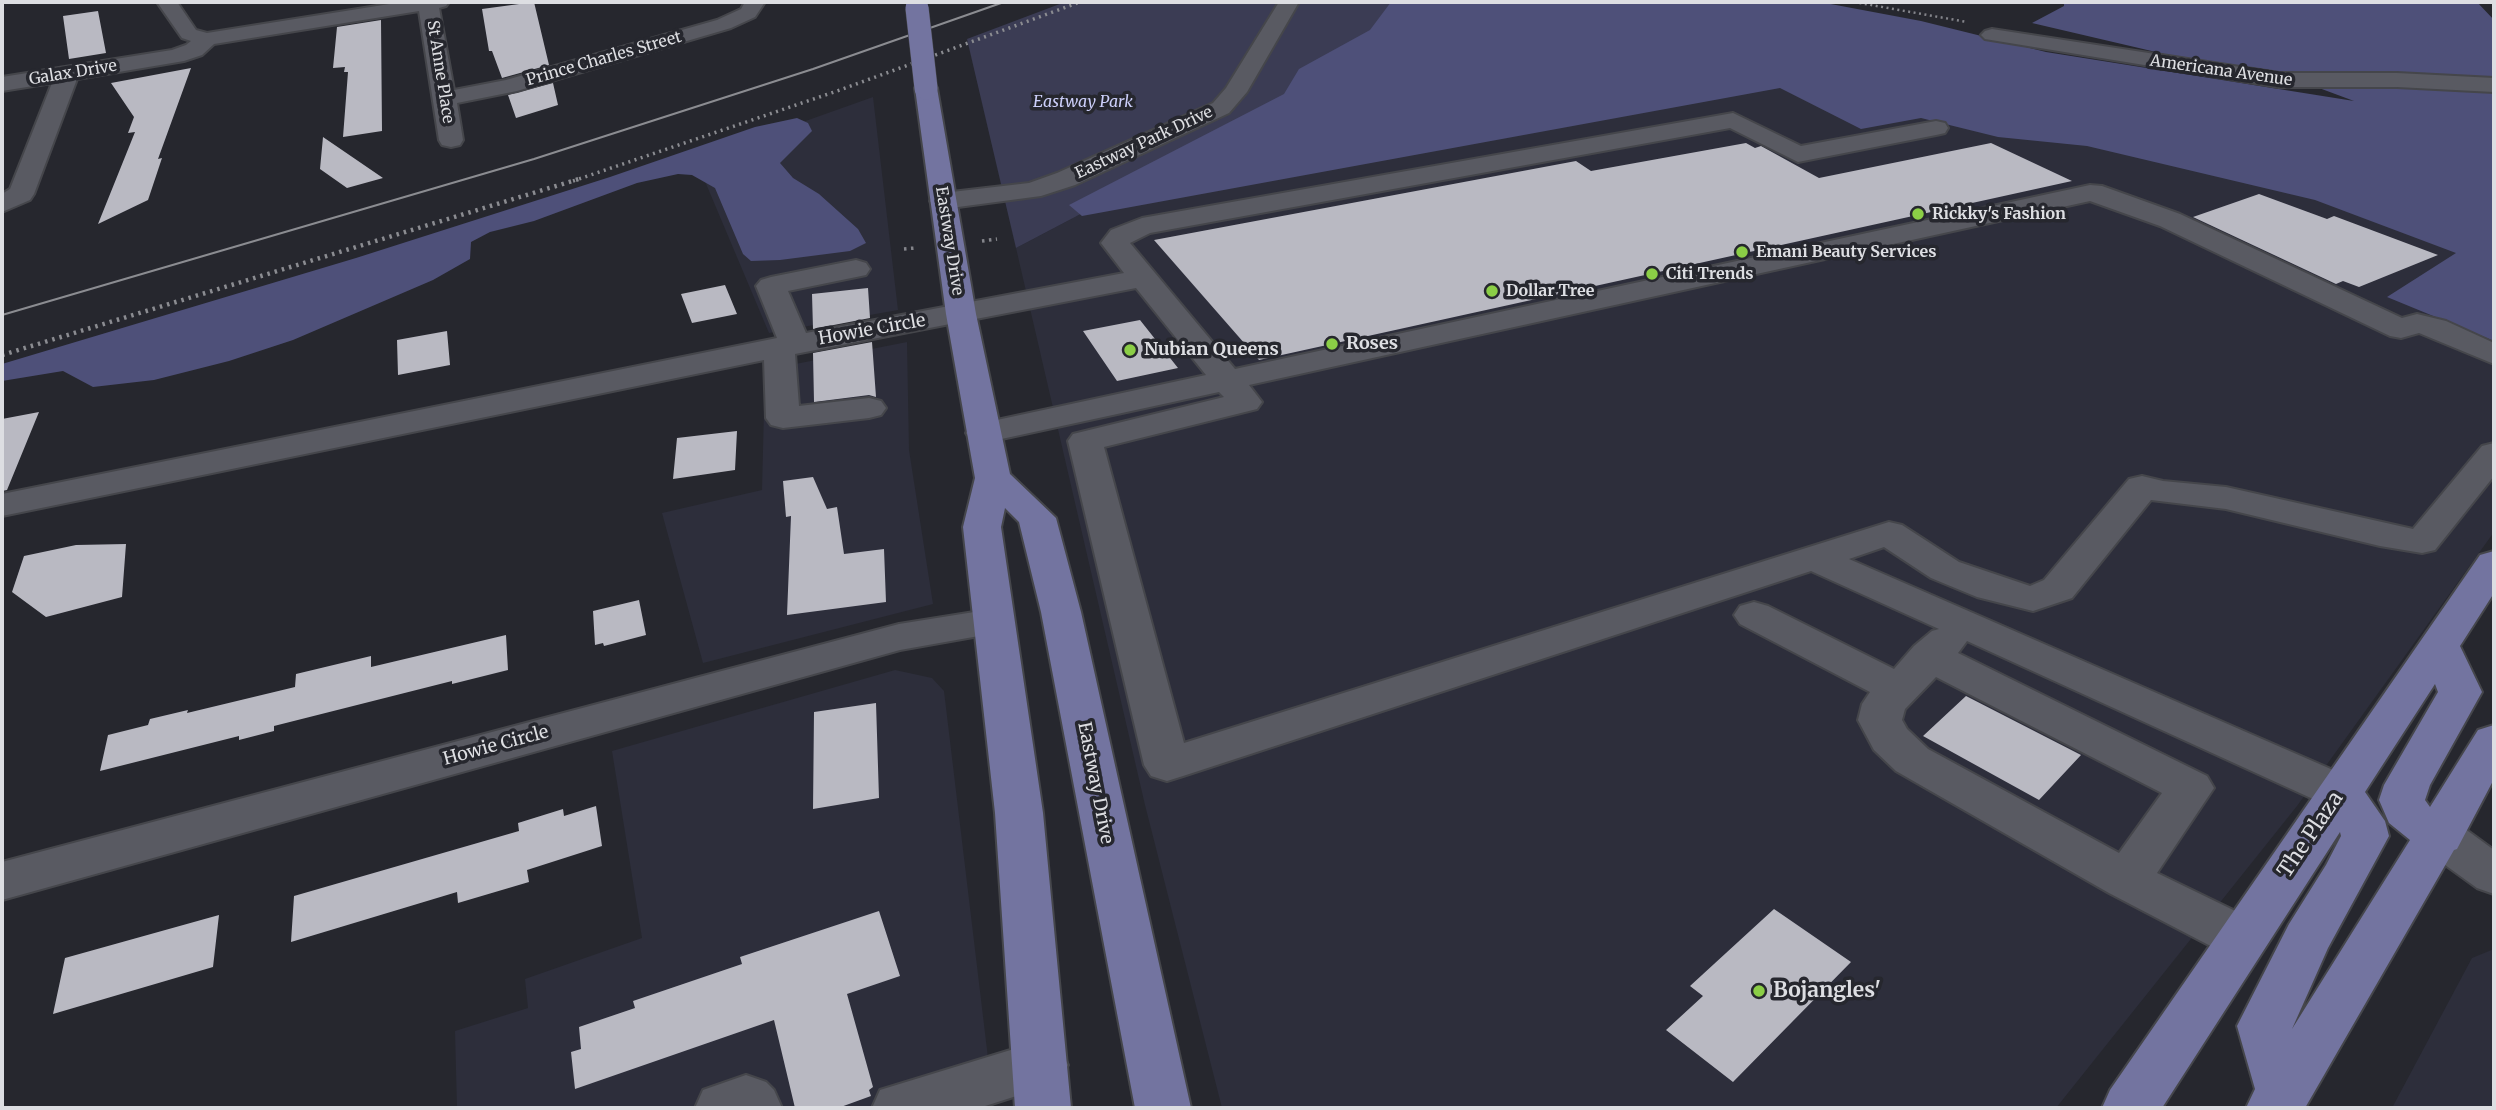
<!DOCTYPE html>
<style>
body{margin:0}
#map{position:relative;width:2496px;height:1110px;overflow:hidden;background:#26272e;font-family:Merriweather,serif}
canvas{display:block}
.frame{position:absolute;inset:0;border:4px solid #dddee2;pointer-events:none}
</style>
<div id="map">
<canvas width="2496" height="1110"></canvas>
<div class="frame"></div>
</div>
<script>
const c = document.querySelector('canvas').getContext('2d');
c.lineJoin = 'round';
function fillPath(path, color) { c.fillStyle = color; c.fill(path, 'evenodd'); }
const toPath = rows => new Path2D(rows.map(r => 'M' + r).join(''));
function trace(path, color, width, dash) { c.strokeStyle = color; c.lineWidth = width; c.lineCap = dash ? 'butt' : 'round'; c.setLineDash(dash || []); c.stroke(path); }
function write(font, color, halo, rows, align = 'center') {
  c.font = font + ' Merriweather,serif'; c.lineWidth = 7; c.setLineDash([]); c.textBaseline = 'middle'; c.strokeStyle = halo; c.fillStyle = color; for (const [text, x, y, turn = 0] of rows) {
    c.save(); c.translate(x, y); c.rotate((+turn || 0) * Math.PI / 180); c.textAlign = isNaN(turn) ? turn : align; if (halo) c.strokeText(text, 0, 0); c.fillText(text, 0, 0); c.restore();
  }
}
fillPath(toPath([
 [1484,2,2494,213,2494,532,2297,806,2056,1108,1222,1108,1145,805,1016,248],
 [873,97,898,310,769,333,696,160],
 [907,342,909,450,933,604,703,663,662,513,762,490,765,370],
 [895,670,932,678,944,691,994,1108,457,1108,455,1031,528,1008,525,979,642,938,612,751],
 [2494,949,2494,1108,2392,1108,2472,958]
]), '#2d2e3b');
fillPath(toPath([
 [1065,2,1484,2,1016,248,967,39]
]), '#3b3c54');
fillPath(toPath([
 [1391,2,1820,2,1921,21,2046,52,2354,101,2276,72,2173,56,2032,23,2064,6,2064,2,2477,2,2494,20,2494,341,2387,297,2456,253,2315,200,2087,146,1998,137,1921,118,1861,129,1780,88,1082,216,1069,205,1284,94,1299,69,1370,30],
 [797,118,808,123,812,131,780,163,793,178,819,194,858,229,866,243,850,251,780,260,751,261,743,254,715,188,692,175,678,174,637,183,534,221,490,232,471,242,470,259,433,280,293,340,229,361,154,380,93,387,63,371,2,381,2,364,356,258,610,177,755,127]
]), '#4e5079');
fillPath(toPath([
 [534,2,549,65,502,78,492,51,489,51,482,9],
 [98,11,106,53,69,59,63,16],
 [381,20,382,131,343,137,348,72,344,72,345,67,333,68,337,27],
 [191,68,158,159,162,158,148,200,98,224,135,132,128,133,134,117,111,83],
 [553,83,558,105,516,118,508,95],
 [323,137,383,178,347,188,320,169],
 [1746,143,1755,148,1761,146,1819,178,1991,143,2072,181,1259,360,1154,240,1576,161,1591,171],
 [2259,194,2327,219,2334,216,2438,255,2359,287,2343,281,2336,284,2193,217],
 [725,285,737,314,692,323,681,294],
 [868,288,870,318,813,329,812,294],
 [1140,320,1178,368,1117,381,1083,331],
 [447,331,450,365,398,375,397,340],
 [872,342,876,397,869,395,814,402,813,353],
 [39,412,7,490,2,491,2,419],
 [737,431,735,470,673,479,677,438],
 [813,477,827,509,837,507,844,554,884,549,886,602,787,615,791,516,786,517,783,481],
 [126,544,122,597,46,617,12,592,24,556,76,545],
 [639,600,646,635,604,646,603,643,595,645,593,611],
 [506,635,508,670,452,684,452,681,274,726,274,731,239,740,239,736,100,771,108,735,148,725,150,719,188,710,187,713,295,687,296,674,371,656,371,667],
 [1966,696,2081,755,2039,800,1923,736],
 [876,703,879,798,813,809,814,712],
 [596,806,602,846,527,870,529,882,458,903,457,892,291,942,294,896,519,831,518,823,563,809,564,816],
 [1774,909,1851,962,1733,1082,1666,1030,1703,996,1690,986],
 [879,911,900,976,847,994,873,1087,869,1090,871,1096,838,1108,795,1108,774,1020,575,1089,571,1052,581,1049,579,1027,635,1008,633,1001,742,964,740,957],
 [219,915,213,967,53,1014,65,958]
]), '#b9b9c2');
const minor = toPath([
 [157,2,177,2,196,30,207,33,402,2,449,2,446,6,439,8,454,90,506,80,717,20,741,9,745,2,765,2,755,17,731,28,517,91,457,103,463,140,460,145,451,147,442,145,439,140,419,11,214,44,202,55,184,61,77,79,34,194,30,200,2,212,2,194,10,189,52,83,2,91,2,77,172,50,186,45,191,41,182,38,157,2],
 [1279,2,1299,2,1247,92,1229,113,1075,185,1041,196,943,209,934,207,930,201,934,195,943,193,1029,183,1057,173,1213,103,1226,88,1279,2],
 [1992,29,2279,73,2397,73,2494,78,2494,92,2397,87,2279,87,1985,39,1981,35,1985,31,1992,29],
 [1733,113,1801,146,1936,121,1945,123,1948,128,1945,133,1936,135,1798,162,1730,128,1150,233,1130,243,1235,369,2090,185,2102,186,2180,214,2402,318,2417,314,2446,321,2494,343,2494,364,2419,333,2401,338,2390,336,2160,226,2090,201,1249,385,1262,402,1257,409,1104,447,1184,743,1889,522,1902,525,1959,562,2030,586,2044,580,2129,479,2142,476,2163,481,2226,487,2413,529,2482,446,2494,443,2494,476,2435,550,2422,553,2380,546,2226,509,2151,500,2072,598,2033,611,1977,597,1931,578,1884,547,1849,559,2356,780,2363,792,2356,804,2340,809,2324,804,1967,641,1958,653,2207,776,2214,788,2157,873,2260,923,2268,938,2260,953,2242,959,2224,953,2109,893,1896,771,1874,750,1858,720,1862,704,1870,692,1740,624,1734,615,1740,606,1754,602,1768,606,1894,669,1914,646,1932,631,1939,629,1811,571,1183,776,1167,781,1151,776,1144,765,1068,441,1073,434,1224,397,1219,392,983,443,971,440,966,433,971,426,983,423,1206,375,1136,288,795,354,799,406,869,398,881,401,886,408,881,415,869,418,783,428,771,425,766,418,764,360,2,516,2,494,777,338,756,286,761,280,771,277,856,260,866,263,870,269,866,275,788,291,806,333,1124,273,1101,243,1111,230,1142,218,1733,113],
 [1936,677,2162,793,2119,853,1928,749,1907,729,1902,720,1905,709,1936,677],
 [993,609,1007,613,1013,622,1007,631,900,650,2,900,2,862,899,624,993,609],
 [2440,818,2457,823,2494,850,2494,894,2477,888,2423,849,2416,836,2423,823,2440,818],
 [1040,1041,1060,1048,1068,1065,1060,1082,979,1108,872,1108,880,1090,1040,1041],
 [746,1075,766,1082,774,1090,782,1108,695,1108,703,1090,746,1075]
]);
const major = toPath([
 [926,81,934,83,937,88,976,314,1010,474,1056,518,1081,612,1191,1108,1135,1108,1041,612,1019,522,1005,508,1001,527,1043,813,1071,1108,1015,1108,995,813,963,527,975,478,946,314,915,88,918,83,926,81],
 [2494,551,2494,593,2460,646,2482,692,2430,785,2425,800,2430,807,2478,730,2494,725,2494,779,2457,849,2454,850,2305,1108,2246,1108,2255,1089,2237,1026,2289,924,2326,865,2341,836,2340,832,2162,1108,2102,1108,2110,1090,2480,555,2494,551],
 [2435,684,2438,692,2384,785,2379,800,2389,823,2410,840,2292,1029,2328,948,2389,836,2385,821,2365,792,2435,684]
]);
trace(minor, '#45464b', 4);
trace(major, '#45464b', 4);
trace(toPath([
 [1854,2,1967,22]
]), '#84858b', 2.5, [2, 3.5]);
trace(toPath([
 [982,241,997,239],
 [904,249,915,248]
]), '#84858b', 3.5, [2.5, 4.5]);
fillPath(minor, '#595a62');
fillPath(major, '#7374a0');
trace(toPath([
 [2,315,534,159,813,69,1004,2]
]), '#8b8c91', 2);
trace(toPath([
 [573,181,840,90,1080,2]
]), '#8b8c91', 3.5, [2, 4.5]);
trace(toPath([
 [2,355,579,179]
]), '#8b8c91', 4.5, [2.5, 5]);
const majorBridge = toPath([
 [917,8,926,88]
]);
trace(majorBridge, '#45464b', 24, []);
trace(majorBridge, '#7374a0', 23);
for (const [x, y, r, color] of [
 [1918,214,7,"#8bce46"],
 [1742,252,7,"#8bce46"],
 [1652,274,7,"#8bce46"],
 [1492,291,7,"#8bce46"],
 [1332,344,7,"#8bce46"],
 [1130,350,7,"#8bce46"],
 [1759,991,7,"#8bce46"]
]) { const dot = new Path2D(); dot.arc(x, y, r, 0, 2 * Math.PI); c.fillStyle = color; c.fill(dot); trace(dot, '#26272e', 2.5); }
write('16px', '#dddee2', '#26272e', [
 ["Prince Charles Street",604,59,-16],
 ["Americana Avenue",2221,71,8],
 ["St Anne Place",440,72,81],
 ["Galax Drive",73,73,-9],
 ["Eastway Park Drive",1144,143,-25],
 ["Eastway Drive",949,241,81]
]);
write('italic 16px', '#cccff9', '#26272e', [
 ["Eastway Park",1083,102]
]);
write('bold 16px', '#dddee2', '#26272e', [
 ["Rickky's Fashion",1932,214],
 ["Emani Beauty Services",1756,252],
 ["Citi Trends",1666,274],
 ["Dollar Tree",1506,291]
], 'left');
write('18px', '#dddee2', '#26272e', [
 ["Howie Circle",872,330,-10],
 ["Howie Circle",496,746,-15],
 ["Eastway Drive",1095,783,79]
]);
write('bold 18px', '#dddee2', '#26272e', [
 ["Roses",1346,344],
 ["Nubian Queens",1144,350]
], 'left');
write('21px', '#dddee2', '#26272e', [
 ["The Plaza",2311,835,-56]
]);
write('bold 21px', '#dddee2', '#26272e', [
 ["Bojangles'",1773,991]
], 'left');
</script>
